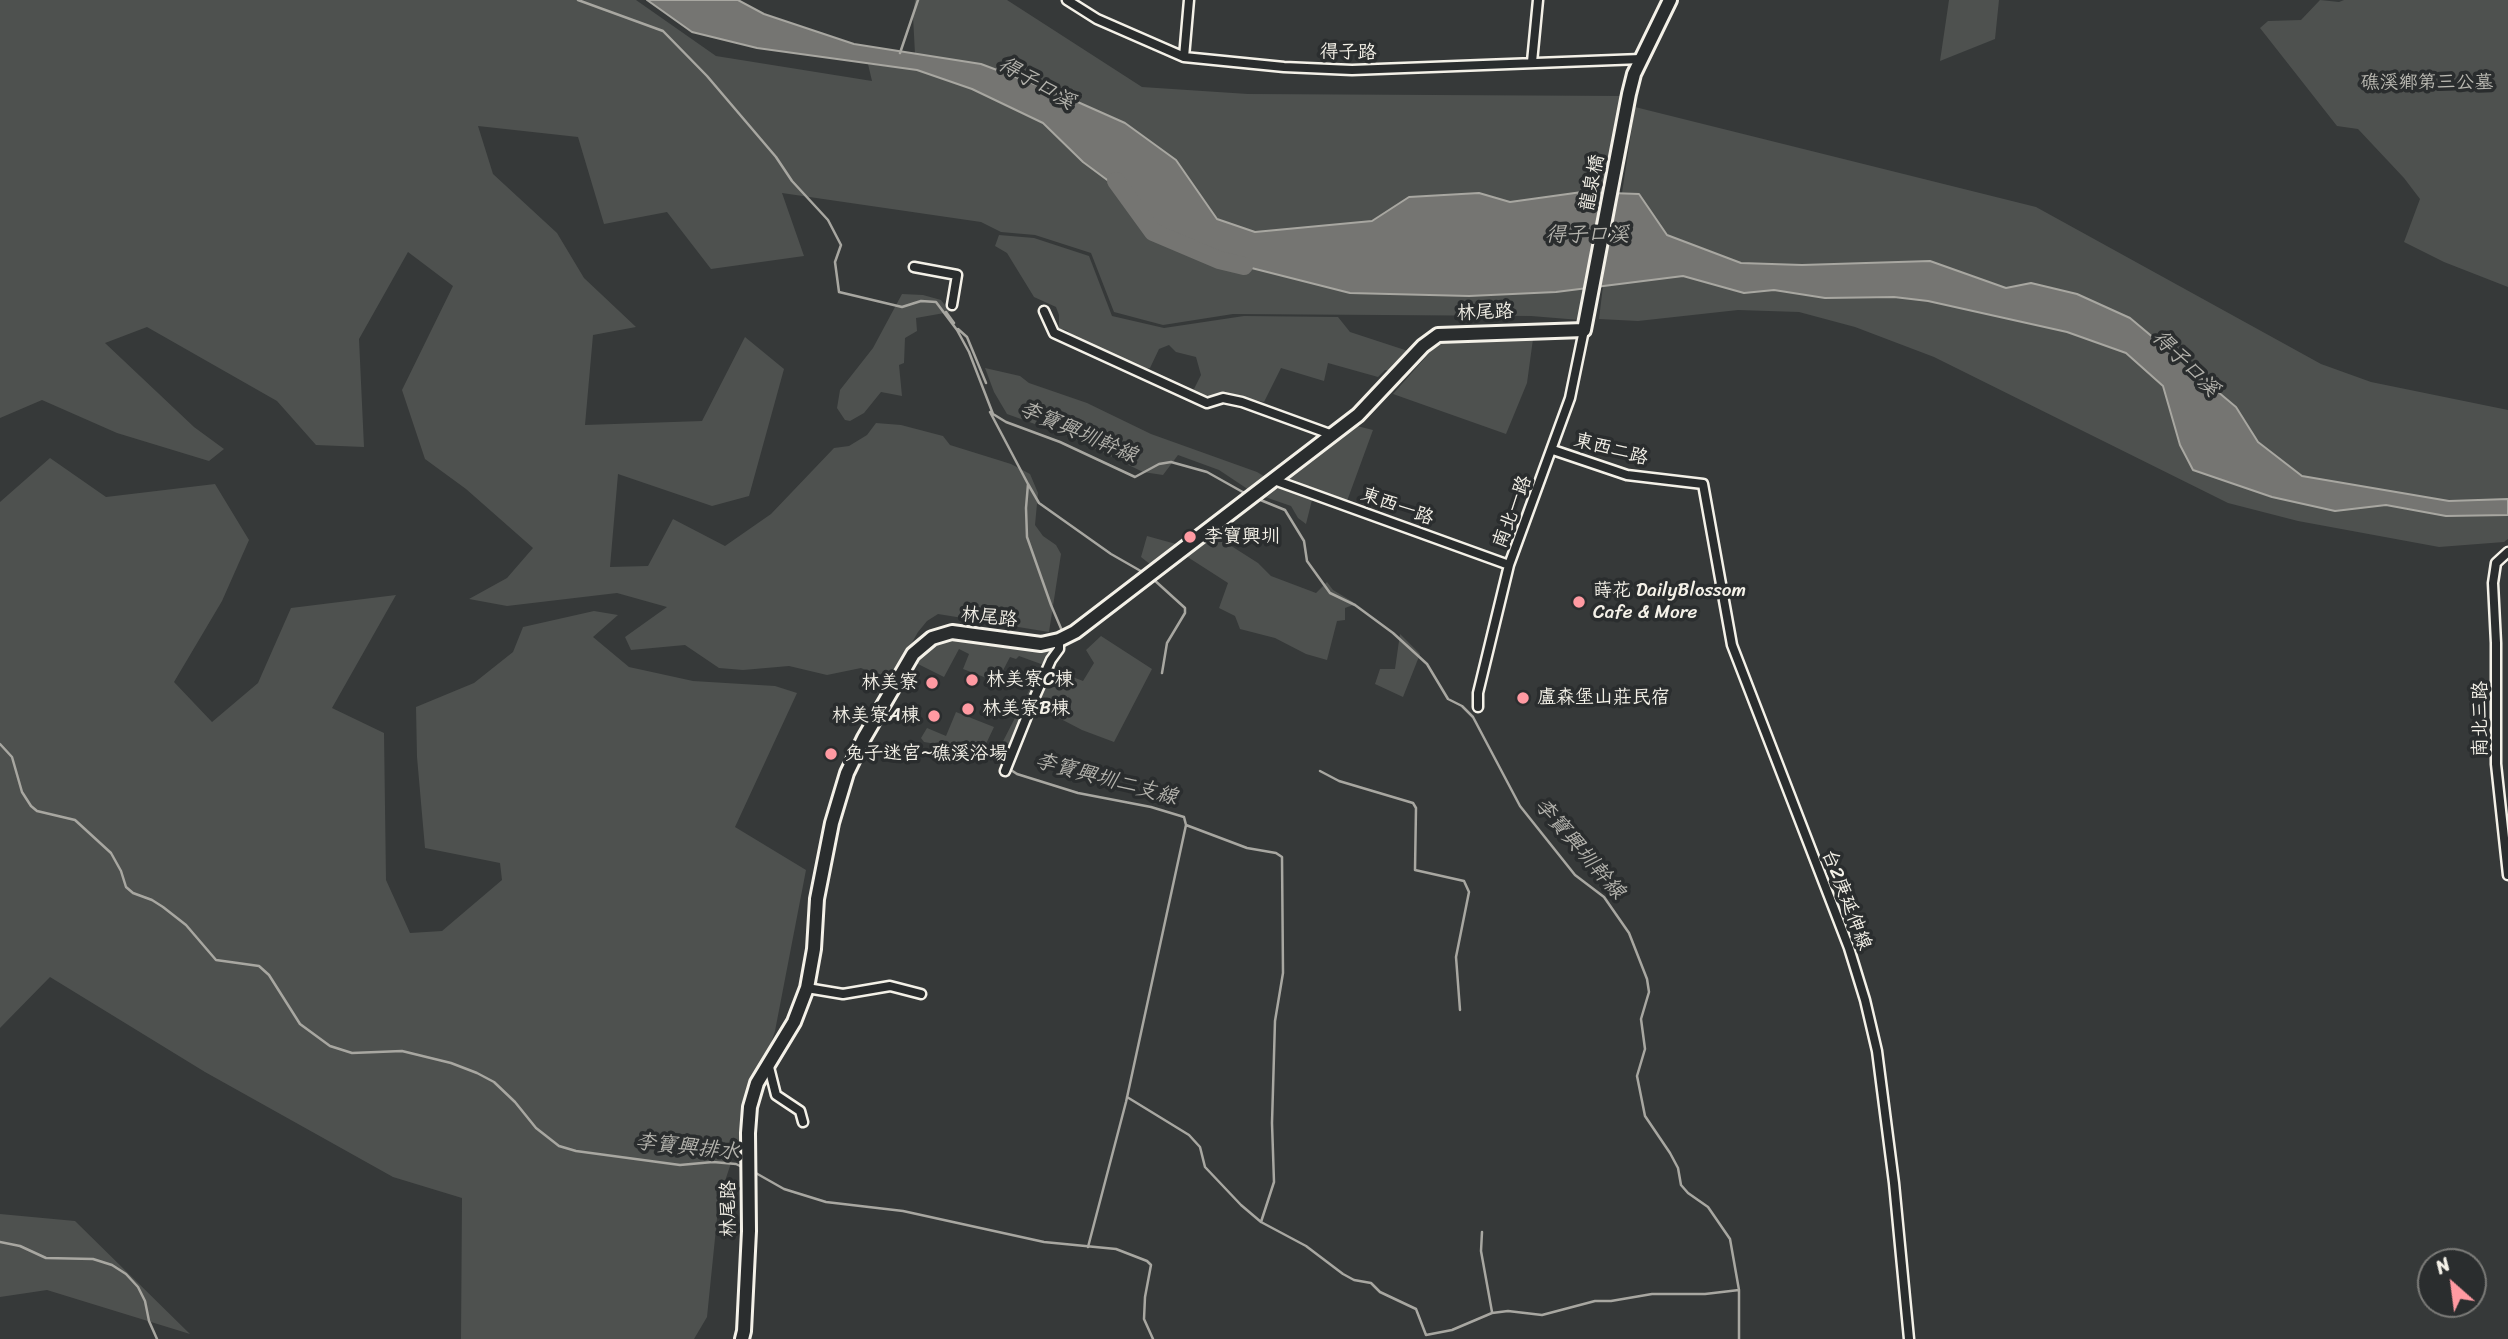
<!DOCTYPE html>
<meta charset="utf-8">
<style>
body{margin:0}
#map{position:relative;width:2508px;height:1339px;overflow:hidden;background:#363939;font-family:Sriracha,sans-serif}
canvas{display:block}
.north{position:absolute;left:2417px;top:1248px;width:70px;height:70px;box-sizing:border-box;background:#2a2d2e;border:2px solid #7b7b78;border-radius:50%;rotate:332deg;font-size:19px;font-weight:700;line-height:28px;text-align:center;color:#f4f1e8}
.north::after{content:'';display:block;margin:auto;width:24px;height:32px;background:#ff9aa2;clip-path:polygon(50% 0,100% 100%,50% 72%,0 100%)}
</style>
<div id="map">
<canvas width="2508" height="1339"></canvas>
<div class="north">N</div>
</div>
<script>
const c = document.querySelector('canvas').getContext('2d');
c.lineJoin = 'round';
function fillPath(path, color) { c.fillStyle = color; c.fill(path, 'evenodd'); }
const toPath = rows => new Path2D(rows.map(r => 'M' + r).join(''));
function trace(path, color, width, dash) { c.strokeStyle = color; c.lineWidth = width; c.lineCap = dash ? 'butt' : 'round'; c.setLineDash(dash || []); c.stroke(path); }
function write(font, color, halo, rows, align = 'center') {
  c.font = font + ' Sriracha,"LXGW WenKai TC",sans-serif'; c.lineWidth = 7; c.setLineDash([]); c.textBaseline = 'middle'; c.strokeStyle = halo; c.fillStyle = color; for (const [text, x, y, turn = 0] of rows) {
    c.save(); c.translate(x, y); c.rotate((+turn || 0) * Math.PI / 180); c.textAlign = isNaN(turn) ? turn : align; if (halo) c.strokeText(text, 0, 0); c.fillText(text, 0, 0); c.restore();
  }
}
fillPath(toPath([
 [0,0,636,0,716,56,872,81,868,64,917,70,972,89,1043,123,1083,162,1216,259,1350,293,1469,296,1556,292,1587,288,1580,320,1531,316,1233,314,1163,325,1114,312,1091,253,1035,235,1001,232,981,222,782,193,804,256,711,269,667,212,604,224,578,137,478,126,493,174,557,233,584,278,636,327,593,335,585,425,702,421,745,337,784,369,749,496,712,506,618,474,610,567,648,566,673,519,725,546,771,514,834,448,849,446,867,435,876,423,901,425,943,436,950,445,1011,464,1030,474,1038,493,1035,525,1043,536,1056,545,1061,554,1049,632,938,614,927,621,918,632,890,681,861,668,827,675,789,666,743,670,719,668,685,645,631,650,625,637,667,607,617,593,507,606,469,599,507,578,533,548,466,489,425,459,402,390,453,286,408,252,359,339,364,447,316,445,277,401,147,327,105,343,194,427,224,449,209,461,117,433,42,400,0,418],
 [915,0,1007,0,1142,87,1248,94,1625,96,1604,192,1582,192,1510,202,1479,193,1409,197,1372,221,1255,232,1217,219,1176,160,981,64,915,54,913,16],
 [1949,0,1999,0,1995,39,1940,61],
 [2320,0,2339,2,2344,0,2508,0,2508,287,2444,262,2404,242,2420,199,2404,178,2358,129,2337,126,2260,28,2268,21,2301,20],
 [1635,107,2036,207,2321,364,2371,382,2508,410,2508,499,2449,501,2302,476,2258,442,2236,406,2130,318,2077,294,2031,283,2006,288,1933,262,1802,265,1741,263,1667,235,1639,194,1622,193],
 [999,235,1034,238,1089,256,1112,316,1164,328,1244,316,1338,317,1350,332,1408,351,1395,371,1385,370,1378,377,1328,363,1324,381,1281,368,1264,402,1233,395,1218,394,1207,399,1193,391,1201,375,1196,357,1176,352,1169,345,1159,349,1150,368,1144,369,1075,337,1066,330,1059,329,1059,315,1056,307,1034,297,1007,253,995,246],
 [1683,276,1744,293,1774,290,1825,298,1894,297,1928,301,2067,332,2126,353,2163,386,2180,445,2335,511,2386,505,2446,516,2508,515,2508,539,2504,542,2439,547,2298,521,2228,503,1934,357,1855,327,1799,312,1738,310,1638,321,1599,319,1603,286],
 [902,294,923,295,941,300,950,312,916,318,917,331,905,338,904,363,899,365,902,396,881,392,864,413,850,421,845,420,837,408,840,390,873,348],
 [1533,339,1527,383,1506,434,1393,394,1432,350,1445,341],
 [985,368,1020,376,1029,383,1087,403,1151,434,1257,472,1267,478,1255,488,1249,490,1219,470,1178,455,1163,475,1143,472,1071,437,1007,414,994,392],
 [1357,426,1373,430,1347,501,1316,491,1289,478],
 [50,458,106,497,215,484,249,540,222,601,174,682,212,722,258,683,291,608,396,595,332,708,384,733,386,880,410,933,442,931,502,880,500,863,425,848,417,757,416,707,474,683,513,652,523,627,594,611,618,615,593,637,629,667,693,681,775,686,797,693,735,827,806,870,775,1031,719,1199,707,1317,694,1339,461,1339,462,1198,393,1177,205,1072,50,977,0,1028,0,502],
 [1280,484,1313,496,1306,524,1298,518,1291,506,1265,497],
 [1214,535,1258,563,1271,576,1316,593,1327,582,1333,590,1353,602,1353,605,1345,608,1345,620,1337,621,1327,660,1306,654,1275,638,1240,629,1235,616,1219,608,1228,583,1186,556],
 [1147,536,1176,544,1180,547,1156,565,1151,565,1141,557],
 [953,634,1053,646,1052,653,1048,660,1041,664,1019,656,1016,659,1010,657,997,682,963,669,969,654,959,649,944,677,914,662,921,652,935,640],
 [1400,634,1420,654,1403,697,1375,684,1380,669,1395,669],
 [1101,636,1152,669,1114,742,1082,730,1034,705,1052,666,1060,672,1083,681,1094,663,1086,650],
 [1036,677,1040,679,1006,763,961,748,924,742,921,738,927,728,946,736,956,712,994,727,985,746,998,751],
 [0,1214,75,1221,190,1334,47,1290,0,1297]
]), '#4e514f');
const water = toPath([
 [647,0,738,0,764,14,854,44,981,64,1053,91,1125,123,1176,160,1217,219,1255,232,1372,221,1409,197,1479,193,1510,202,1582,192,1639,194,1667,235,1741,263,1802,265,1930,261,2006,288,2031,283,2077,294,2130,318,2236,407,2258,442,2302,476,2449,501,2508,499,2508,515,2446,516,2386,505,2335,511,2272,497,2193,470,2180,445,2163,386,2126,353,2067,332,1928,301,1894,297,1825,298,1774,290,1744,293,1683,276,1556,292,1469,296,1350,293,1216,259,1165,233,1118,188,1083,162,1043,123,972,89,917,70,757,48,692,32,647,0]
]);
fillPath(water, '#757572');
trace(water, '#a8a7a1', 2);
trace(toPath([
 [578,0,663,31,707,76,776,157,792,181,828,220,841,245,835,262,839,292,902,307,921,301,936,302,957,330,969,352,993,414,1006,422,1060,442,1135,477,1159,464,1171,462,1207,472,1248,495],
 [900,53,918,0],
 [946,312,954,323],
 [958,329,967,337,986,383],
 [990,412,1028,484,1026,508,1027,537,1051,605,1063,633],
 [1028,484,1039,503,1111,554,1146,574],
 [1258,499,1285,510,1304,541,1307,561,1330,593,1355,605,1393,633,1427,664,1448,699,1462,706,1473,717,1520,806,1575,875,1604,897,1629,933,1647,979,1649,992,1641,1019,1645,1049,1637,1076,1645,1116,1670,1153,1678,1168,1681,1185,1688,1193,1708,1207,1730,1239,1739,1290,1739,1339],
 [1260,500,1274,489],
 [1152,578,1185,608,1185,613,1167,643,1162,673],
 [0,744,12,757,22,792,31,806,37,811,75,820,111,853,121,871,126,887,133,893,152,900,163,907,186,925,216,960,259,966,269,975,300,1024,330,1046,352,1053,402,1051,451,1063,477,1073,494,1082,515,1102,536,1128,559,1146,576,1151,680,1165,713,1162,736,1164,744,1168],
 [1010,765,1011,770,1017,774,1078,793,1151,807,1184,817,1186,825,1126,1102,1088,1247],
 [1320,771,1339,781,1413,803,1416,808,1415,870,1464,881,1469,892,1456,957,1460,1010],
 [1186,825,1247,848,1276,853,1282,857,1283,973,1275,1021,1272,1123,1274,1182,1261,1222,1306,1246,1343,1274,1354,1280,1371,1283,1380,1292,1416,1309,1426,1335,1452,1330,1492,1313,1508,1311,1542,1315,1595,1301,1611,1301,1652,1294,1705,1294,1739,1290],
 [1127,1097,1189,1135,1200,1147,1205,1167,1241,1205,1261,1222],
 [754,1172,784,1189,826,1202,903,1211,1044,1242,1116,1249,1147,1261,1151,1265,1145,1297,1144,1319,1153,1339],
 [1482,1232,1481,1251,1492,1312],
 [0,1242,20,1246,46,1258,93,1259,112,1265,126,1274,138,1287,145,1301,149,1321,157,1339]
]), '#a8a7a1', 2.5);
trace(toPath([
 [1116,181,1153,232,1219,260,1244,266]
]), '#757572', 18);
const street = toPath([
 [1067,0,1097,19,1184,57,1284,67,1352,70,1641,59],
 [1184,57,1189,0],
 [1532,62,1538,0],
 [914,267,957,275,952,305],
 [1044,311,1054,333,1207,403,1223,398,1242,402,1330,434],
 [1553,450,1627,475,1703,484,1732,645,1849,948,1865,1000,1877,1051,1894,1183,1909,1339],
 [1274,480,1509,565],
 [2508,552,2496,563,2493,583,2496,643,2496,764,2508,875],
 [1478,707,1478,693,1509,565,1570,398,1584,330],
 [1005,771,1033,701,1051,660,1059,649,1059,640],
 [807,988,843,994,890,986,921,994],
 [768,1063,776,1095,800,1111,803,1122]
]);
const secondary = toPath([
 [742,1339,744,1331,749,1231,748,1133,750,1107,757,1083,794,1022,807,988,814,949,817,899,832,823,847,773,864,738,913,654,932,638,952,632,1041,644,1059,640,1075,632,1358,415,1423,346,1438,335,1584,330,1629,94,1634,74,1670,0]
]);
trace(street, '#f4f1e8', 13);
trace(secondary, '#f4f1e8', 18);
trace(street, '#2a2d2e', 8);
trace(secondary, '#2a2d2e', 12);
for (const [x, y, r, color] of [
 [1190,537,7,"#ff9aa2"],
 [1579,602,7,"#ff9aa2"],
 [972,680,7,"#ff9aa2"],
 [932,683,7,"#ff9aa2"],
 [1523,698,7,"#ff9aa2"],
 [968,709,7,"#ff9aa2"],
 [934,716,7,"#ff9aa2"],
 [831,754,7,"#ff9aa2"]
]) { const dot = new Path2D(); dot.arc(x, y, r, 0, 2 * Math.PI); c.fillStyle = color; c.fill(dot); trace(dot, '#2a2d2e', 2.5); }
write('19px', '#f4f1e8', '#2a2d2e', [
 ["得子路",1348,53,1],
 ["龍泉橋",1593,183,-79],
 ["林尾路",1485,313,-2],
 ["東西二路",1611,450,15],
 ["東西一路",1397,507,20],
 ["南北一路",1513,512,-69],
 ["林尾路",989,618,7],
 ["南北三路",2481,719,-90],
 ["台2庚延伸線",1846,900,69],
 ["林尾路",729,1209,-90]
]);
write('19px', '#bab9b2', '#2a2d2e', [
 ["礁溪鄉第三公墓",2427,83]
]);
write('19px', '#f4f1e8', '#2a2d2e', [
 ["李寶興圳",1204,537],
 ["蒔花 DailyBlossom",1593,591],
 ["Cafe & More",1593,613],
 ["林美寮C棟",986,680],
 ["林美寮",918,683,"right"],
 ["盧森堡山莊民宿",1537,698],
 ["林美寮B棟",982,709],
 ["林美寮A棟",920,716,"right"],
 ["兔子迷宮~礁溪浴場",845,754]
], 'left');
write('italic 21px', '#b4b3ad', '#2a2d2e', [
 ["得子口溪",1036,84,30],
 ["得子口溪",1587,236],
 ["得子口溪",2185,364,45],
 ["李寶興圳幹線",1078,433,23],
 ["李寶興圳二支線",1106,780,15],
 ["李寶興圳幹線",1579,849,49],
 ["李寶興排水",687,1148,6]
]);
</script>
